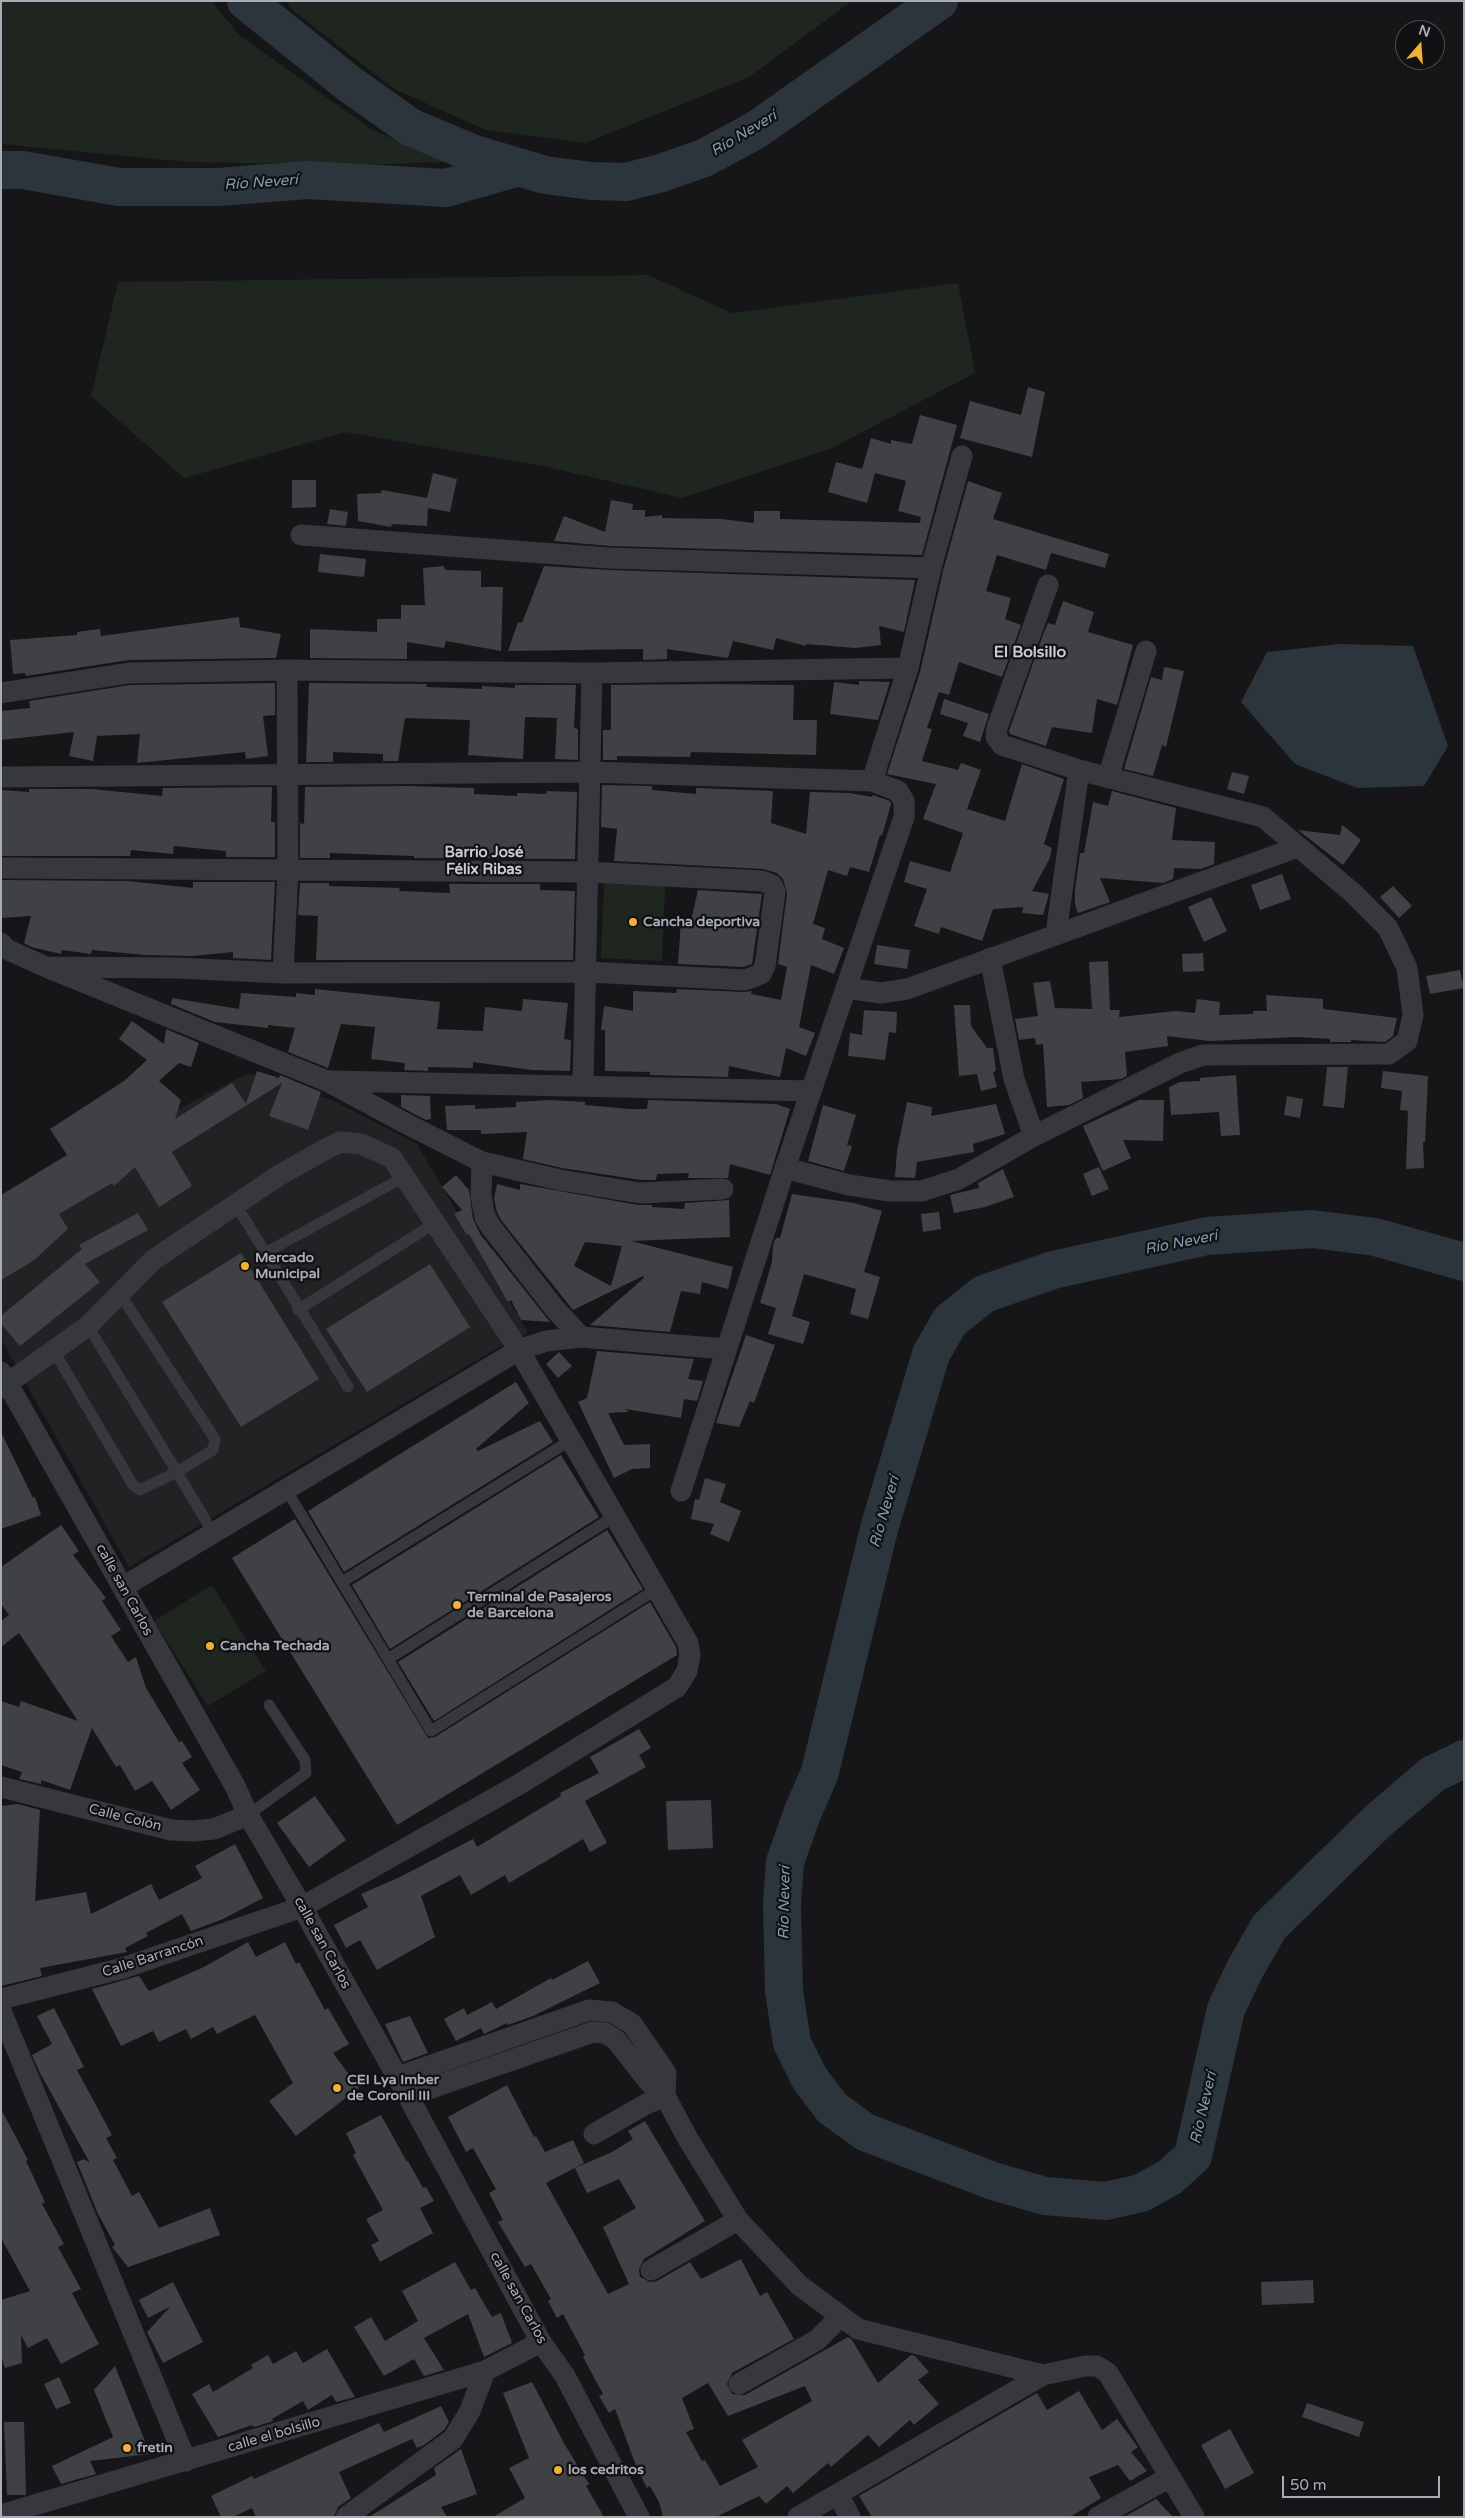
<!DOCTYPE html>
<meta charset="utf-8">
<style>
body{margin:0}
#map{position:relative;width:1465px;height:2518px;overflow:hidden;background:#161618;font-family:"Varela Round",sans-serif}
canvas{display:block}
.frame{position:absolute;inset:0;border:2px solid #a8adb8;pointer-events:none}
.north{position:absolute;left:1395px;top:20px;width:50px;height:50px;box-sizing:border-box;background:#111113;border:1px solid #4d4f55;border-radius:50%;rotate:18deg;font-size:14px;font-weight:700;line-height:20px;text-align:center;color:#a8adb8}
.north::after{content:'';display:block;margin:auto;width:18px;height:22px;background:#f2b134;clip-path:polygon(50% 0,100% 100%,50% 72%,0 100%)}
.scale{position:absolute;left:1282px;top:2476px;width:158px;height:22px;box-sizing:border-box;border:2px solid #a8adb8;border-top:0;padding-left:6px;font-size:15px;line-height:18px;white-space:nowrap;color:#a8adb8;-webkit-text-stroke:4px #111113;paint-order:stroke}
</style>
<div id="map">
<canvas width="1465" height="2518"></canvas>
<div class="frame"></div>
<div class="north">N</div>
<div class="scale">50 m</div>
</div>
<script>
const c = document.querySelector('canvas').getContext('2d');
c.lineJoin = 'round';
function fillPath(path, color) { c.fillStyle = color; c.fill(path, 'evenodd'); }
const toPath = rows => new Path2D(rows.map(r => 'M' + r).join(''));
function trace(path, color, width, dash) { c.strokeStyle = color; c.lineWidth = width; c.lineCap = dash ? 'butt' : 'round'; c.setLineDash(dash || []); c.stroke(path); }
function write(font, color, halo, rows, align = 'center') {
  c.font = font + ' "Varela Round",sans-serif'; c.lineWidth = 4.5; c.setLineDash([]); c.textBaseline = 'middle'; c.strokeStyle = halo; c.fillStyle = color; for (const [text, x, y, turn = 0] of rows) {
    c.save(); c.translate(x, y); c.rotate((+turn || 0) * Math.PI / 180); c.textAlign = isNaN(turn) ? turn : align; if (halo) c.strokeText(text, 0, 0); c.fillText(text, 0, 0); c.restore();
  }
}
fillPath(toPath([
 [249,1073,332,1100,417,1144,528,1333,494,1350,129,1567,1,1339,1,1200]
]), '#222225');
fillPath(toPath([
 [1,1,212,1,238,34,371,129,444,162,364,165,188,162,1,144],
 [286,1,852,1,749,77,586,143,486,130,394,89,295,12],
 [648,275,732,313,958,283,975,373,832,448,682,498,543,466,345,432,184,478,91,396,118,282],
 [604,883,665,886,662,961,601,958],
 [212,1585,266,1671,208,1706,154,1621]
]), '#1e261f');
fillPath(toPath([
 [1340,644,1413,646,1448,746,1424,786,1357,788,1295,764,1241,702,1267,652]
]), '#2c353c');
trace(toPath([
 [246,1,348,83,410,127,474,154,545,175,591,181,626,182,661,173,704,158,756,130,939,1],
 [1,170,23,170,119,187,218,187,308,180,446,188,519,167],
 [1464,1262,1375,1237,1312,1229,1207,1236,1053,1270,984,1294,950,1321,931,1354,879,1529,820,1772,802,1814,785,1862,782,1904,784,1991,792,2043,810,2079,832,2108,865,2132,993,2181,1045,2196,1106,2201,1141,2193,1170,2177,1193,2156,1226,2009,1244,1971,1269,1927,1379,1820,1433,1774,1464,1759]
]), '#2c353c', 38);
fillPath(toPath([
 [1028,387,1045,392,1032,457,960,438,970,401,1021,415],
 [920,415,957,425,922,555,610,546,554,541,564,516,605,532,611,500,633,504,632,510,645,510,645,517,662,515,662,518,721,519,754,523,754,511,780,511,780,519,920,523,921,517,898,511,906,481,875,473,867,503,828,492,836,462,862,469,871,438,891,444,891,440,912,444],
 [433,473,457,479,450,512,428,508,427,526,392,524,391,527,358,521,357,494,381,493,382,490,427,498],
 [292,480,316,480,316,507,292,508],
 [968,481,1002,493,993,519,1109,554,1105,568,1051,553,1046,570,997,555,986,591,1011,598,1005,619,1021,625,1002,677,959,662,949,695,939,692,927,728,932,729,922,761,958,770,961,763,981,770,967,809,1005,821,1022,764,1064,779,1044,844,1052,848,1050,858,1032,891,1049,894,1043,915,1022,913,1023,907,993,909,982,941,941,927,939,934,914,926,927,889,904,882,910,861,950,872,963,833,923,819,936,784,887,774,920,672,943,571],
 [330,509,348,512,346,526,327,524],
 [320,554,366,559,364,577,318,572],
 [444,566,445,570,481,571,481,587,503,587,501,651,446,641,444,648,407,642,407,659,310,658,310,629,377,632,377,619,401,619,401,605,425,605,423,568],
 [544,566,609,570,915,580,904,632,879,626,881,645,856,648,806,644,806,646,776,638,773,650,733,641,728,658,667,649,667,659,643,660,643,649,508,651,518,622,522,623],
 [1063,601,1094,612,1088,632,1133,645,1117,705,1097,699,1092,733,1052,727,1046,746,1010,734,1009,731,1044,632,1048,623,1055,625],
 [239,617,240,627,281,634,276,658,129,660,26,676,25,673,13,674,10,640,77,635,77,632,100,629,101,636],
 [1164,667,1184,671,1166,747,1162,745,1153,776,1124,769,1151,677,1162,680],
 [859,681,890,682,878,720,830,714,834,682,859,685],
 [275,683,275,715,263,716,268,756,246,759,245,752,137,763,140,734,97,736,93,761,69,756,74,732,1,740,1,711,30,708,29,701,130,685],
 [309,683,427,684,426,687,482,689,482,686,515,688,515,685,576,685,574,728,578,729,578,760,555,759,557,718,525,717,523,759,468,755,470,720,405,718,398,761,383,761,383,754,333,752,333,762,306,762],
 [710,684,794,685,793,720,817,720,816,755,691,752,690,757,617,756,617,760,603,760,603,730,611,730,611,685],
 [944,699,989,714,980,742,963,736,968,723,940,714],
 [1232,772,1249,776,1244,794,1227,789],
 [602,785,652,786,652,790,696,794,696,788,773,791,771,823,806,834,810,792,850,793,872,797,873,795,890,801,891,804,882,836,880,835,869,872,850,867,847,876,828,870,813,924,825,928,822,939,844,948,834,974,811,965,799,1027,815,1033,806,1056,786,1048,780,1077,729,1066,728,1077,650,1075,650,1072,605,1071,605,1030,601,1030,604,1006,633,1011,633,991,676,993,677,989,744,992,752,991,751,994,781,1000,787,967,778,964,787,893,783,879,777,873,763,869,614,861,617,829,601,827],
 [408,786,474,788,474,794,517,796,517,793,546,794,547,791,577,792,575,859,414,858,414,856,330,853,330,858,300,858,300,823,304,824,305,787],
 [272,787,271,822,275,822,275,857,226,857,226,851,174,846,173,854,131,850,130,856,1,856,2,790,29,792,29,789,92,789,162,796,163,788],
 [1112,791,1176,808,1172,840,1215,842,1214,864,1201,869,1174,868,1173,879,1163,883,1100,878,1110,902,1078,913,1075,904,1075,890,1080,853,1084,853,1093,802,1108,806],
 [1342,825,1361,840,1343,865,1298,830,1340,835],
 [1282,874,1291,899,1260,910,1251,885],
 [1,880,128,881,193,888,193,882,275,882,271,960,233,958,233,952,193,956,145,955,92,950,91,954,62,950,61,954,31,947,24,943,31,916,1,918],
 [300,883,329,883,329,886,400,888,399,891,450,893,449,884,540,884,540,890,575,891,573,960,316,960,318,916,298,915],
 [1393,886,1412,906,1399,918,1380,897],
 [698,890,762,894,752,964,743,967,678,964,681,921,691,921],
 [1211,897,1227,931,1204,942,1188,907],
 [877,945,910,950,907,969,874,964],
 [1203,953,1204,971,1183,972,1182,954],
 [1108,961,1110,1010,1120,1010,1119,1017,1176,1011,1195,1013,1197,999,1220,1002,1219,1015,1253,1014,1253,1011,1267,1011,1266,995,1323,999,1323,1009,1397,1018,1393,1036,1385,1042,1351,1040,1351,1042,1330,1042,1330,1039,1296,1037,1210,1041,1167,1036,1168,1046,1125,1052,1127,1076,1121,1079,1081,1082,1083,1098,1069,1105,1047,1107,1043,1044,1036,1045,1035,1038,1019,1040,1015,1019,1038,1016,1033,983,1050,981,1055,1008,1092,1009,1089,962],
 [1460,970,1464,988,1430,994,1426,976],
 [315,989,440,1002,437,1029,483,1031,485,1007,522,1011,523,999,568,1003,564,1039,571,1040,570,1071,532,1070,473,1062,473,1068,428,1067,428,1071,404,1070,405,1063,371,1059,375,1027,341,1024,328,1068,288,1052,295,1028,268,1025,268,1028,215,1022,171,1004,172,998,239,1009,241,993,296,997,296,993,315,995],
 [954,1005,970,1005,971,1026,987,1048,993,1048,996,1071,993,1072,997,1087,981,1091,977,1074,959,1076],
 [864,1010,897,1012,896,1033,889,1032,885,1060,848,1056,850,1033,862,1035],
 [132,1021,164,1044,166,1029,199,1043,191,1067,179,1063,159,1081,181,1100,175,1119,232,1083,246,1104,257,1071,279,1078,280,1075,321,1092,308,1130,269,1116,282,1083,172,1152,192,1186,159,1207,135,1167,114,1186,112,1183,59,1214,68,1229,33,1261,1,1280,1,1195,67,1155,50,1129,124,1081,147,1060,119,1039],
 [1327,1067,1348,1067,1344,1108,1323,1106],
 [1383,1071,1428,1076,1425,1142,1423,1142,1424,1168,1406,1169,1408,1111,1400,1110,1402,1091,1381,1088],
 [1236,1075,1240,1135,1221,1136,1219,1112,1171,1115,1169,1087,1180,1082,1200,1081,1200,1078],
 [401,1095,430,1096,431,1119,426,1120,401,1107],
 [1287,1096,1303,1099,1300,1118,1284,1115],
 [550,1100,585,1102,585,1105,629,1109,647,1109,648,1100,776,1104,790,1109,770,1175,730,1164,728,1178,688,1178,689,1173,657,1174,656,1180,641,1180,562,1168,523,1159,527,1132,481,1134,481,1130,447,1130,445,1106,475,1105,475,1109,516,1107,516,1102],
 [1139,1100,1164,1100,1163,1141,1123,1140,1131,1158,1103,1171,1083,1126],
 [907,1102,932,1107,931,1116,996,1104,1005,1134,973,1144,974,1152,917,1162,915,1178,895,1177,897,1151],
 [823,1105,856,1115,847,1145,852,1146,844,1171,808,1161],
 [1099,1167,1109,1189,1092,1196,1083,1174],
 [1003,1169,1014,1197,985,1207,954,1213,950,1195,979,1188,978,1183],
 [456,1175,469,1190,473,1219,480,1234,550,1322,521,1320,511,1300,508,1302,469,1234,467,1235,454,1214,462,1210,442,1187],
 [497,1184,520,1190,520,1184,638,1205,652,1205,652,1207,684,1209,685,1203,729,1200,730,1237,631,1241,733,1267,728,1289,702,1282,700,1294,681,1291,670,1332,590,1325,644,1278,643,1276,573,1310,501,1220,497,1212,494,1199],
 [585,1242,622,1246,611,1286,574,1266],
 [792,1194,854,1203,882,1211,864,1272,880,1277,868,1319,850,1314,856,1289,804,1274,792,1316,810,1322,803,1344,768,1334,776,1308,760,1303,772,1262,773,1245,776,1238,780,1238],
 [939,1212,941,1229,923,1232,921,1214],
 [138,1213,148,1230,85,1264,100,1282,20,1346,1,1324,1,1316,82,1249,79,1245],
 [241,1253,319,1379,241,1427,162,1302],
 [430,1264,470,1327,367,1392,326,1329],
 [746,1335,775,1345,754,1403,750,1401,739,1427,716,1423],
 [597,1351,694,1359,688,1379,703,1381,697,1401,684,1399,681,1418,625,1409,629,1412,608,1413,624,1445,650,1444,650,1468,632,1469,614,1478,578,1402,587,1398],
 [559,1352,572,1366,558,1378,546,1364],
 [516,1382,529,1403,476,1449,478,1451,540,1421,553,1442,344,1572,308,1511],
 [1,1432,33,1498,35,1497,41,1515,1,1529],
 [561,1455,599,1517,390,1649,352,1585],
 [705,1478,726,1484,720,1502,741,1511,729,1542,710,1534,714,1524,691,1519,695,1499,699,1500],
 [295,1519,428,1738,435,1737,650,1602,676,1647,677,1655,397,1825,232,1558],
 [61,1525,79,1551,73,1555,106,1598,102,1601,121,1630,111,1636,128,1662,136,1657,146,1688,179,1742,182,1741,192,1757,182,1763,200,1790,171,1810,152,1781,135,1791,120,1765,116,1767,92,1728,70,1790,41,1780,41,1784,19,1779,22,1772,1,1765,1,1701,19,1707,21,1701,78,1721,19,1633,1,1647,1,1621,9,1615,1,1604,1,1567],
 [607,1530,643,1589,434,1721,398,1662],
 [639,1729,651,1748,639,1755,646,1767,585,1801,607,1843,590,1852,583,1839,509,1883,505,1875,471,1895,460,1875,421,1896,435,1937,377,1970,360,1940,346,1948,334,1925,368,1907,361,1894,400,1877,473,1839,477,1847,523,1819,561,1796,560,1793,599,1773,590,1757],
 [315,1796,346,1840,309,1867,277,1823],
 [711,1800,713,1848,668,1850,666,1801],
 [18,1804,40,1810,35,1901,86,1892,91,1914,151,1884,159,1900,202,1878,195,1866,235,1844,263,1898,223,1919,191,1931,182,1914,146,1933,148,1936,125,1948,127,1952,40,1968,42,1976,1,1986,1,1806],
 [248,1942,256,1957,285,1942,296,1964,299,1962,325,2010,328,2008,349,2044,333,2053,359,2088,296,2136,269,2101,293,2083,255,2015,217,2034,213,2027,191,2039,186,2029,159,2042,153,2031,121,2046,92,1989,139,1976,149,1991,204,1967],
 [588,1961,600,1983,533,2016,508,2025,507,2023,484,2034,481,2028,456,2041,444,2019,464,2008,467,2015,492,2002,496,2009,551,1978,552,1980],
 [54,2008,84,2067,77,2070,112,2135,106,2138,117,2158,113,2160,132,2196,139,2192,159,2228,210,2208,220,2235,128,2267,112,2247,115,2245,98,2214,77,2162,84,2159,90,2163,40,2073,32,2055,52,2044,37,2016],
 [410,2016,428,2053,403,2062,385,2024],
 [507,2085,534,2137,536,2136,545,2152,573,2140,584,2163,546,2183,608,2294,629,2284,603,2227,636,2208,619,2179,587,2193,575,2168,612,2152,633,2139,628,2131,645,2121,705,2221,644,2259,639,2269,640,2277,650,2282,657,2281,690,2262,701,2279,741,2259,760,2296,767,2292,794,2339,732,2373,727,2384,732,2394,745,2395,848,2337,852,2340,878,2383,911,2355,915,2356,929,2372,918,2380,939,2404,914,2425,910,2420,879,2447,868,2435,831,2467,828,2463,793,2493,787,2486,766,2504,759,2496,716,2517,663,2517,659,2502,650,2486,647,2488,638,2471,615,2409,609,2413,599,2396,603,2394,583,2357,585,2355,563,2314,557,2318,548,2301,551,2299,531,2264,525,2267,508,2239,498,2222,503,2220,489,2193,496,2189,473,2148,466,2152,448,2117],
 [708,2383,728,2416,805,2386,812,2401,742,2440,758,2467,720,2486,705,2460,702,2461,686,2432,694,2429,682,2398],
 [1,2109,28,2160,26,2161,45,2202,42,2204,64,2244,58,2247,81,2289,72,2293,99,2344,61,2364,47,2338,28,2348,21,2335,22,2363,5,2368,1,2356,1,2300,30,2291,1,2238],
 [381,2115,407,2162,408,2161,423,2188,426,2187,434,2201,420,2208,433,2233,380,2262,371,2245,379,2241,366,2219,383,2210,353,2155,356,2153,346,2133],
 [455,2262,471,2290,475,2288,492,2317,501,2313,512,2343,484,2357,468,2314,424,2338,444,2370,424,2376,414,2359,384,2376,354,2327,371,2317,385,2341,418,2321,402,2291],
 [1313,2280,1314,2303,1262,2305,1261,2282],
 [173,2282,203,2342,163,2363,147,2332,171,2306,148,2318,139,2300],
 [327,2349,355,2397,336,2402,332,2395,308,2410,303,2401,272,2419,273,2421,254,2427,252,2425,218,2437,192,2394,209,2384,213,2392,253,2368,251,2365,268,2355,273,2364,296,2351,303,2363],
 [115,2366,150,2454,90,2461,96,2474,61,2484,52,2466,113,2437,94,2390],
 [59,2377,71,2403,56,2409,44,2384],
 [532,2382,565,2445,589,2484,586,2486,604,2517,493,2517,525,2498,509,2468,529,2458,503,2393],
 [1079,2391,1102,2430,1117,2419,1138,2447,1131,2452,1147,2471,1130,2481,1118,2465,1089,2477,1101,2498,1070,2517,872,2517,859,2496,1037,2393,1047,2410],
 [1307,2403,1364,2422,1359,2437,1302,2417],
 [441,2406,449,2422,444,2430,424,2445,417,2448,412,2439,339,2472,351,2498,338,2507,334,2517,256,2517,252,2508,233,2517,221,2517,211,2496,252,2476,254,2479,379,2423,384,2432],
 [4,2422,24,2422,26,2495,7,2495],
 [1230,2429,1254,2473,1225,2489,1201,2445],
 [461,2449,477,2494,441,2507,447,2517,369,2517,436,2475,434,2468],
 [1156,2499,1173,2517,1124,2517]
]), '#404145');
trace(toPath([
 [236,1205,348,1387],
 [265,1253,404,1177],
 [298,1310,435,1223],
 [88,1326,177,1472,213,1450,215,1439,120,1294],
 [54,1351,133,1485,140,1490,177,1472,213,1533],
 [286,1489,431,1731,657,1589],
 [342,1582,571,1440],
 [388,1659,615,1516],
 [248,1815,306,1773,305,1760,269,1705]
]), '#37383d', 11);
trace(toPath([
 [301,535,609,558,931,568,908,668,872,781],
 [931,568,962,456],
 [1,693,129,673,287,670,592,673,908,668],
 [1,777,590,772,872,781,898,791,904,801,904,817,785,1168,681,1491],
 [1108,778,1146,651],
 [1,868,588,872,762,881,772,885,775,892,765,966,761,974,745,980,587,972,283,973,176,968,46,967],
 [1056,934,1079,770],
 [1,943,6,949,46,967,327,1081,405,1123,482,1162,560,1180,640,1193,723,1189],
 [990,958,1014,1079,1034,1136],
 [283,973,288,870,287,670],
 [846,988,881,993,907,989,1298,847],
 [330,1081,811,1091],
 [583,1085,592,673],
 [482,1162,481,1196,485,1217,491,1227,555,1309,581,1337],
 [785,1168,849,1185,890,1191,922,1191,959,1179,1034,1136,1180,1063,1203,1055,1389,1054,1407,1041,1413,1015,1407,968,1388,928,1353,893,1263,817,1079,770,1002,745,996,737,997,728,1048,585],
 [1,1372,235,1786,248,1815,302,1907,408,2096,541,2342,565,2376,639,2517],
 [1,1388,88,1326,153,1260,278,1176,324,1150,340,1142,361,1144,392,1158,519,1350,688,1643,690,1655,687,1671,677,1687,518,1785,302,1907,123,1968,1,1999],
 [123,1587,519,1350,546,1341,581,1337,725,1349],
 [1,1787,171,1830,193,1831,214,1829,248,1815],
 [1,2011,186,2461],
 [398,2077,589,2010,612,2012,632,2024,666,2073,665,2096],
 [408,2096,593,2032,605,2033,616,2040,649,2082,665,2096,688,2139,738,2220,799,2285,858,2329,1043,2375,1085,2366,1097,2366,1108,2373,1194,2517],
 [594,2134,646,2104,665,2096],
 [651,2270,738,2220],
 [739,2384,817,2340,840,2317],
 [838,2494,850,2517],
 [1,2515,485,2371,541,2342],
 [346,2517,453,2439,470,2411,485,2371],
 [798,2517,1043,2375],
 [1098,2517,1170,2477]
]), '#37383d', 21);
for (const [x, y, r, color] of [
 [633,922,5,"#f2b134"],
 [245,1266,5,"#f2b134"],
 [457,1605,5,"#f2b134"],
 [210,1646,5,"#f2b134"],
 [337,2088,5,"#f2b134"],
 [127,2448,5,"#f2b134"],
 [558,2470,5,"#f2b134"]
]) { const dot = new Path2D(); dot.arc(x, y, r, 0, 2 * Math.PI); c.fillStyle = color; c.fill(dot); trace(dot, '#111113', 2); }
write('bold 14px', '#a8adb8', '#111113', [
 ["Cancha deportiva",643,922],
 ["Mercado",255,1258],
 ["Municipal",255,1274],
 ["Terminal de Pasajeros",467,1597],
 ["de Barcelona",467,1613],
 ["Cancha Techada",220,1646],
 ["CEI Lya Imber",347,2080],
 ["de Coronil III",347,2096],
 ["fretin",137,2448],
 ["los cedritos",568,2470]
], 'left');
write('14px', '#a8adb8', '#111113', [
 ["calle san Carlos",124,1590,61],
 ["Calle Colón",125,1818,14],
 ["calle san Carlos",322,1943,61],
 ["Calle Barrancón",153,1957,-18],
 ["calle san Carlos",518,2298,61],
 ["calle el bolsillo",274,2435,-16]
]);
write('italic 15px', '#7f9bb3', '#111113', [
 ["Río Neverí",744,134,-31],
 ["Río Neverí",261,183,-4],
 ["Río Neverí",1181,1243,-11],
 ["Río Neverí",885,1512,-74],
 ["Río Neverí",785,1903,-89],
 ["Río Neverí",1204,2108,-77]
]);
write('bold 15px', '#c9ccd4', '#111113', [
 ["Barrio José",484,853],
 ["Félix Ribas",484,870]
]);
write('bold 16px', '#c9ccd4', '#111113', [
 ["El Bolsillo",1030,653]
]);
</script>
